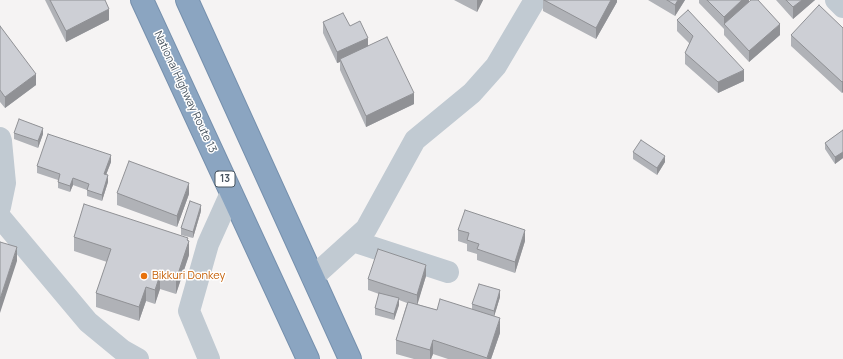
<!DOCTYPE html>
<style>
body{margin:0}
canvas{display:block;background:#f5f3f3}
</style>
<canvas width="843" height="359"></canvas>
<script>
const c = document.querySelector('canvas').getContext('2d');
c.lineJoin = 'round';
const toPath = rows => new Path2D(rows.map(r => 'M' + r).join(''));
function trace(path, color, width, dash) { c.strokeStyle = color; c.lineWidth = width; c.lineCap = dash ? 'butt' : 'round'; c.setLineDash(dash || []); c.stroke(path); }
function fillPath(path, color) { c.fillStyle = color; c.fill(path, 'evenodd'); }
function write(font, color, halo, rows, align = 'center') {
  c.font = font + ' Manrope,sans-serif'; c.lineWidth = 3; c.setLineDash([]); c.textBaseline = 'middle'; c.strokeStyle = halo; c.fillStyle = color; for (const [text, x, y, turn = 0] of rows) {
    c.save(); c.translate(x, y); c.rotate((+turn || 0) * Math.PI / 180); c.textAlign = isNaN(turn) ? turn : align; if (halo) c.strokeText(text, 0, 0); c.fillText(text, 0, 0); c.restore();
  }
}
const highway = toPath([
 [142,0,308,359],
 [187,0,350,359]
]);
trace(highway, '#7690ad', 24);
trace(toPath([
 [836,0,843,7],
 [0,138,1,141,5,183,0,207],
 [0,217,88,322,122,350,138,359],
 [353,241,448,272],
 [313,277,366,229,415,140,472,93,496,66,535,0],
 [209,359,189,311,208,244,231,193]
]), '#c1cad2', 22);
trace(highway, '#8ba5c1', 22);
fillPath(toPath([
 [45,0,105,0,109,20,66,42],
 [454,0,483,0,477,12],
 [543,0,617,0,617,2,596,39,543,11],
 [648,0,685,0,675,16],
 [699,0,749,0,749,2,780,35,749,62,724,35,724,28,724,29,699,3],
 [776,0,815,0,793,19],
 [677,20,744,81,718,93,685,64,685,53,690,44,677,31],
 [323,22,350,26,368,46,414,104,366,127,340,70,340,62,337,63,323,33],
 [0,26,36,85,5,108,0,102],
 [843,28,843,92,842,93,791,46,791,35],
 [843,130,843,158,835,164,825,149,825,143],
 [14,133,43,134,38,148,14,139],
 [633,152,665,162,657,175,633,159],
 [111,162,106,175,108,182,102,201,87,196,87,190,73,185,70,192,58,188,58,180,37,173,37,166],
 [117,193,189,194,177,227,117,205],
 [201,211,193,238,181,235,181,228],
 [458,230,525,241,515,273,477,260,477,254,467,251,467,244,458,241],
 [74,237,188,240,189,255,176,294,160,289,155,304,146,301,139,321,96,307,96,293,107,262,74,251],
 [426,276,417,304,437,310,472,309,472,304,500,297,494,316,500,333,491,359,448,359,433,354,431,359,414,359,396,354,396,340,407,303,399,300,399,305,394,320,375,315,375,308,379,294,368,290,368,279]
]), '#b0b2b7');
fillPath(toPath([
 [477,0,483,0,477,12],
 [611,0,617,0,617,2,596,39,596,28],
 [678,0,685,0,675,16,675,5],
 [742,0,749,0,749,4,724,24,724,29,724,17],
 [802,0,815,0,793,19,793,7],
 [109,9,109,20,66,42,66,31],
 [780,24,780,35,749,62,749,51],
 [368,38,368,49,340,59,340,62,337,63,337,52],
 [744,70,744,81,718,93,718,82],
 [36,74,36,85,5,108,5,97],
 [843,81,843,92,842,93,842,82],
 [414,93,414,104,366,127,366,116],
 [43,128,43,134,38,148,38,141],
 [843,152,843,158,835,164,835,157],
 [111,155,111,162,104,180,104,174],
 [665,156,665,162,657,175,657,168],
 [108,175,108,182,102,201,102,195],
 [73,178,73,185,70,192,70,186],
 [189,183,189,194,177,227,177,216],
 [201,205,201,211,193,238,193,232],
 [525,230,525,241,515,273,515,262],
 [188,238,188,244,189,241,189,255,176,294,176,280],
 [17,247,17,261,0,313,0,299],
 [426,265,426,276,417,306,417,295],
 [160,275,160,289,155,304,155,290],
 [146,287,146,301,139,321,139,307],
 [500,290,500,297,494,317,494,311],
 [399,298,399,305,394,320,394,314],
 [500,318,500,333,491,359,487,359],
 [433,340,433,354,431,359,430,359,430,350]
]), '#909195');
const building = toPath([
 [50,0,105,0,109,9,66,31,50,0],
 [544,0,611,0,596,28,544,0],
 [667,0,678,0,675,5,667,0],
 [707,0,742,0,724,17,707,0],
 [751,0,758,0,780,24,749,51,724,24,751,0],
 [786,0,802,0,793,7,786,0],
 [819,5,843,28,843,81,842,82,791,35,819,5],
 [688,10,744,70,718,82,685,53,693,36,677,20,688,10],
 [343,13,350,26,360,21,368,38,337,52,323,22,343,13],
 [0,26,36,74,5,97,0,90,0,26],
 [387,37,414,93,366,116,340,59,387,37],
 [19,119,43,128,38,141,14,133,19,119],
 [843,130,843,152,835,157,825,143,843,130],
 [48,134,111,155,104,174,108,175,102,195,87,190,89,184,73,178,70,186,58,182,60,174,37,166,48,134],
 [641,140,665,156,657,168,633,152,641,140],
 [129,161,189,183,177,216,117,193,129,161],
 [190,201,201,205,193,232,181,228,190,201],
 [84,204,188,238,187,240,189,241,176,280,160,275,155,290,146,287,139,307,96,293,111,249,74,237,84,204],
 [465,210,525,230,515,262,477,249,479,244,467,240,469,233,458,230,465,210],
 [0,242,17,247,0,299,0,242],
 [378,249,426,265,417,295,368,279,378,249],
 [479,284,500,290,494,311,472,304,479,284],
 [379,293,399,298,394,314,375,308,379,293],
 [440,299,500,318,487,358,433,340,430,350,396,340,408,302,437,310,440,299]
]);
fillPath(building, '#cdcfd5');
trace(building, '#909195', 1);
for (const [x, y, r, color] of [
 [144,276,4,"#e8710a"]
]) { const dot = new Path2D(); dot.arc(x, y, r, 0, 2 * Math.PI); c.fillStyle = color; c.fill(dot); trace(dot, '#fff', 1.5); }
for (const [x, y, w] of [
 [225,179,20]
]) { const box = new Path2D(); box.roundRect(x - w / 2, y - 8, w, 16, 3); c.fillStyle = '#fff'; c.fill(box); trace(box, '#4a5661', 1); }
write('bold 10px', '#4a5661', null, [
 ["13",225,179]
]);
write('11px', '#4a5661', '#fff', [
 ["National Highway Route 13",185,92,65]
]);
write('11px', '#c56008', '#fff', [
 ["Bikkuri Donkey",152,276]
], 'left');
</script>
